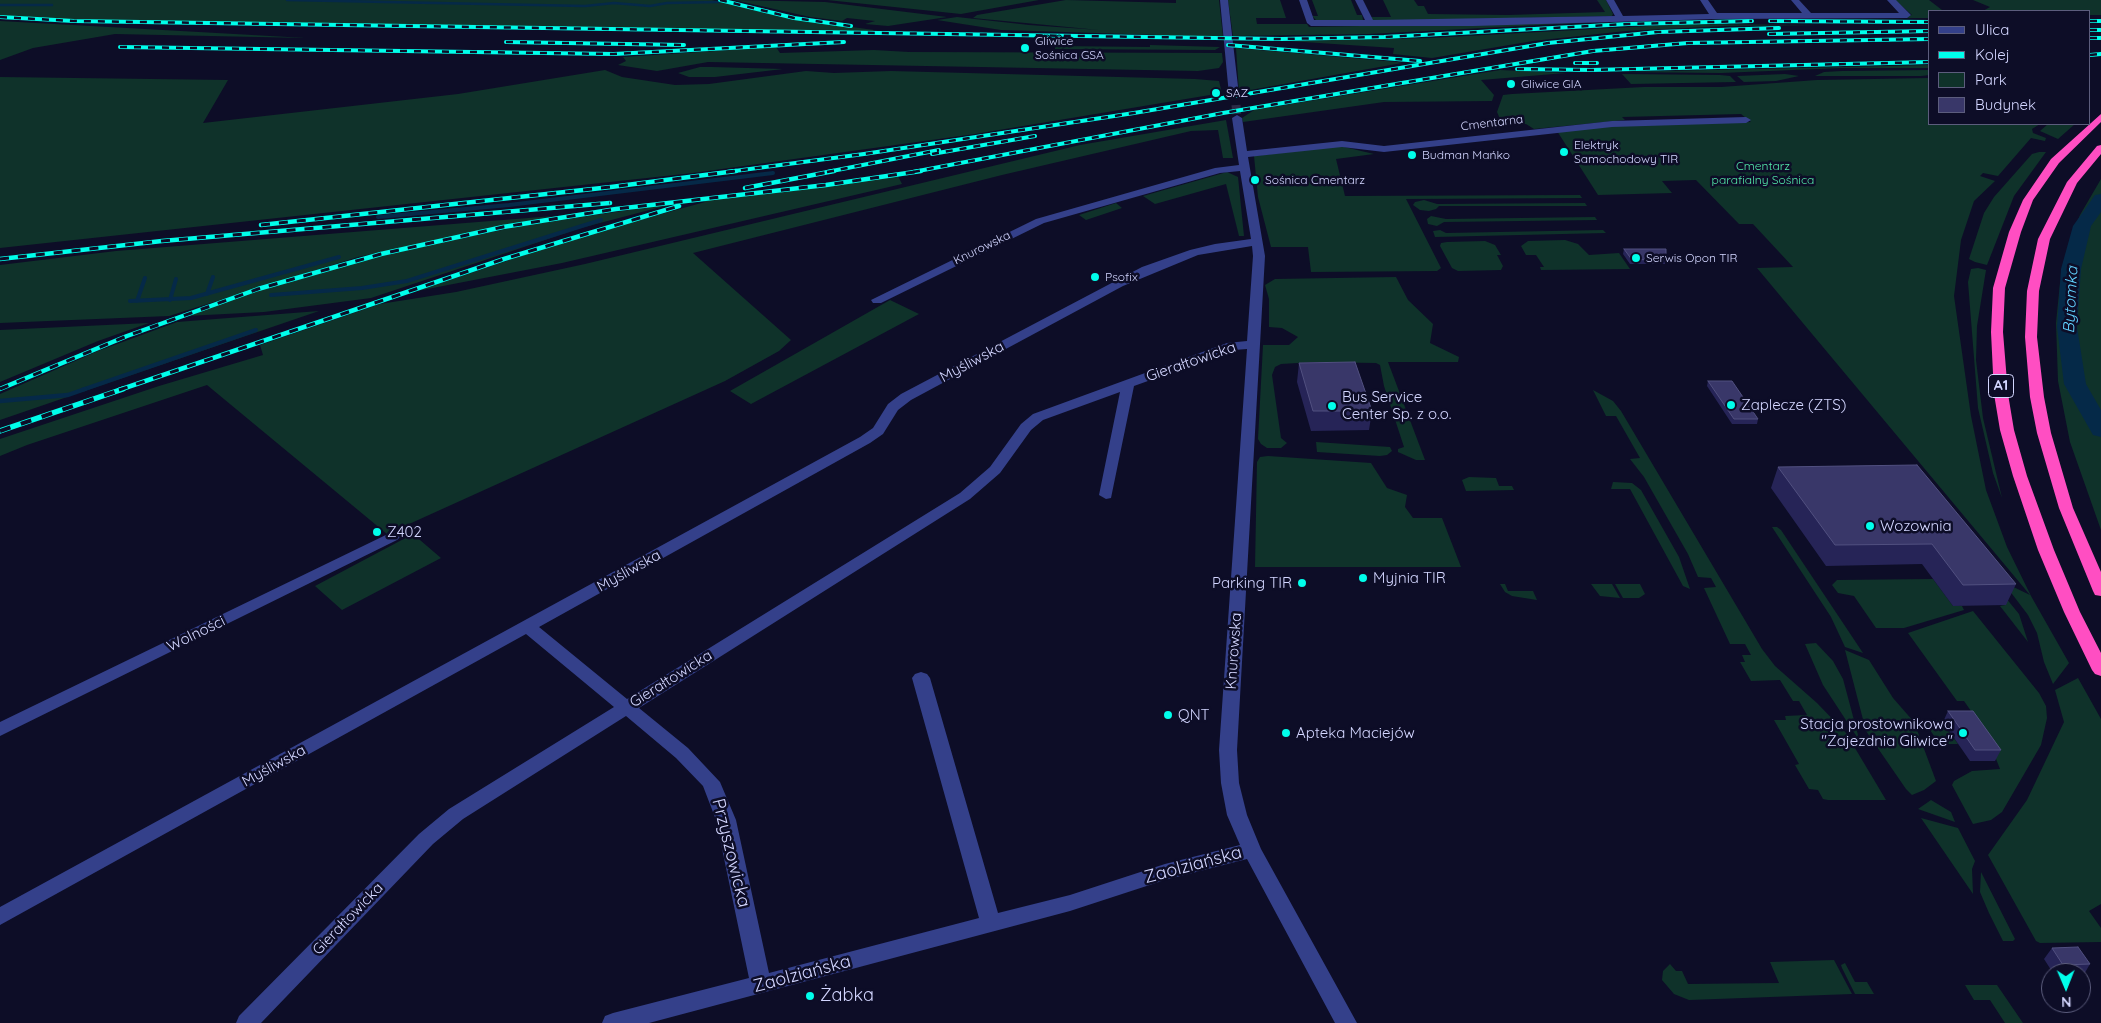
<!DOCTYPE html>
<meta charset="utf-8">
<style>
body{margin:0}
#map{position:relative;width:2101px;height:1023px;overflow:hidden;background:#0d0d27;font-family:Quicksand,sans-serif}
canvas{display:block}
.legend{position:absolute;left:1928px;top:10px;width:162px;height:115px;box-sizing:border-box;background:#0d0d27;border:1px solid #5c5d7d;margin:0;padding:6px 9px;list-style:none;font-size:15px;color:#d3d6ff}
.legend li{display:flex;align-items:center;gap:10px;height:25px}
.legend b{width:25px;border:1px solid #5c5d7d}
.north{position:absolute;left:2041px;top:963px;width:50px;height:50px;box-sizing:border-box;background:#0d0d27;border:1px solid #5c5d7d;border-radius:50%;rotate:179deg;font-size:14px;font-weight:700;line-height:20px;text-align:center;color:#d3d6ff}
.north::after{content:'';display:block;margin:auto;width:18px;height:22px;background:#00feeb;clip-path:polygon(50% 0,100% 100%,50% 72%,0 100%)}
</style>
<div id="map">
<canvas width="2101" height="1023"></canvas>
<ul class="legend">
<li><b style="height:6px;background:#34408a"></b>Ulica</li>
<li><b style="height:6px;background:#00feeb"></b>Kolej</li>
<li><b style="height:14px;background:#0f322a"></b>Park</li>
<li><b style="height:14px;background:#393769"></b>Budynek</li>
</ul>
<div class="north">N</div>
</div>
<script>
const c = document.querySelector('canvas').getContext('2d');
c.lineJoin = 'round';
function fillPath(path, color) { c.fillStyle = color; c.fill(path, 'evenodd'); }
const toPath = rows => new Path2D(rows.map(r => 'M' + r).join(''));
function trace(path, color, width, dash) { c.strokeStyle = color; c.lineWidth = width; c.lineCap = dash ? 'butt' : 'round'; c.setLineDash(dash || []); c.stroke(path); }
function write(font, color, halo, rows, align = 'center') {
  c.font = font + ' Quicksand,sans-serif'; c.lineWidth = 5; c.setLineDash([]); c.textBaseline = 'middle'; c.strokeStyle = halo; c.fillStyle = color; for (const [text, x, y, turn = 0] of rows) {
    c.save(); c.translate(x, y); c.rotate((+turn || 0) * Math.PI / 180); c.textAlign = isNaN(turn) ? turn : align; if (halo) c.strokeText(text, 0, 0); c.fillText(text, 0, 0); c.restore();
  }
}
fillPath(toPath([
 [0,0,712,0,786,18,874,30,872,32,53,19,0,16],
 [734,0,825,2,947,17,888,26,865,24,875,21,847,18,842,21,810,17],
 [827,0,1039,0,961,14],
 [1066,0,1176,3,1176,0,1219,0,1223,37,1001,30,937,20,957,17,1029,25,1099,30,973,18,977,15],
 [1228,0,1280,0,1286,18,1256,18,1257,24,1307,24,1309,27,1617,21,1369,34,1233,36],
 [1312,0,1351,0,1357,15,1362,15,1363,20,1316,20,1312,16,1318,16],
 [1383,0,1414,0,1418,6,1424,6,1428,14,1508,15,1605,12,1597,0,1606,0,1613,14,1612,16,1372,21,1370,17,1391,17],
 [1895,0,1929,0,1942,10,1978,11,1930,11,1930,18,1890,18,1888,17,1912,15],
 [1973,0,2101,0,2101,15,2090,15,2090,11,1983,11,1990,7],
 [0,21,145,29,306,38,115,34,33,48,0,60],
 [1685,24,1823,25,1725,26,1626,31,1533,41,1432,58,1393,54,1394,48,1289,41,1430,38],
 [1150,45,1220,47,1215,50,1055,49,1055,46,1150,47],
 [776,47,780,53,874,50,909,52,1222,53,1223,62,1219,68,1198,71,708,62,657,71,618,65,626,61,623,57],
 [1236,48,1398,62,1402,63,1239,92],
 [1930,65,1930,68,1841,68,1721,73,1620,72],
 [700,67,712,67,783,69,715,77,689,77,678,73],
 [605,70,622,77,675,85,709,84,806,71,834,73,891,71,1195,79,1219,81,1222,93,975,134,693,173,0,248,0,77,228,80,203,123,458,94],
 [1500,70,1566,73,1481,80,1494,95,1492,101,1384,102,1243,122,1242,118,1254,110],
 [1930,70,1930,75,1921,76,1815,76,1824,72,1842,71],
 [1622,74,1720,75,1730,76,1736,82,1631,84],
 [1785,74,1799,76,1776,81,1744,82,1737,76],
 [1930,78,1930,124,2040,124,2032,129,2033,133,2046,138,2045,141,2031,138,1998,176,1983,173,1980,176,1995,181,1974,201,1961,240,1954,296,1971,416,1986,490,2007,547,2031,596,2069,663,2053,684,2044,662,2037,633,2028,615,2003,582,2030,595,1757,268,1793,267,1753,224,1739,224,1696,180,1662,181,1672,193,1598,195,1557,131,1630,125,1751,122,1741,114,1622,117,1625,120,1534,129,1526,124,1512,124,1501,121,1497,112,1503,95,1512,94,1644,87,1721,87,1817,80],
 [1226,120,1233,158,1223,158,1218,130,1191,131,1002,175,693,253,791,340,779,351,725,381,387,534,207,385,27,445,0,456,0,439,159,386,263,355,260,345,380,304,456,292,585,264,1080,145],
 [2048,124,2075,124,2058,139,2040,131],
 [1340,146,1374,154,1336,159,1345,196,1580,195,1582,198,1406,199,1441,268,1437,271,1311,272,1308,247,1271,247,1258,197,1254,156],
 [2039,152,2046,152,2014,196,1987,265,1975,262,1969,259,1984,213,1994,197,2032,154],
 [1227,172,1238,177,1244,236,1239,236,1226,184,1155,204,1143,196],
 [898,176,902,184,562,263,417,291,578,237,705,202,702,199],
 [2101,179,2101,530,2070,442,2058,381,2056,323,2060,283,2069,243,2080,215],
 [1424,200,1437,204,1585,203,1587,206,1439,206,1436,209,1429,211,1420,210,1413,205,1415,202],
 [676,203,581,228,371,298,264,312,186,316,266,288,390,253,521,226],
 [1116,203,1122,208,1086,220,1079,215],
 [553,216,358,257,169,316,0,323,0,265,116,251],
 [1431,216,1446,219,1595,217,1597,220,1444,222,1437,226,1428,224,1427,219],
 [1440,230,1446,233,1603,230,1606,233,1435,237,1433,231],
 [1565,240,1578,244,1589,255,1619,253,1630,269,1541,270,1540,267,1544,267,1536,255,1526,255,1521,246,1528,241],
 [1485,241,1495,245,1501,255,1497,255,1503,266,1501,270,1458,271,1452,268,1440,246,1441,243,1447,242],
 [1978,268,1986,270,1977,326,1976,360,1983,418,2002,498,1993,473,1978,408,1968,282,1971,269],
 [1396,277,1408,300,1433,324,1430,343,1459,357,1458,362,1388,362,1425,460,1416,460,1398,452,1398,449,1404,447,1384,386,1380,365,1376,363,1314,362,1281,364,1275,367,1272,375,1281,438,1287,443,1281,448,1267,448,1261,444,1258,439,1263,345,1289,345,1298,337,1282,328,1269,327,1269,299,1265,285,1275,279],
 [890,300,919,314,751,404,730,391],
 [319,311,70,396,0,420,0,394,98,351,177,322],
 [149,323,98,341,0,382,0,330],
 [1593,390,1613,401,1621,411,1762,649,1775,666,1817,703,1846,733,1886,800,1828,800,1823,799,1818,790,1809,789,1795,765,1799,764,1774,720,1786,720,1785,716,1807,715,1799,701,1793,701,1780,680,1751,681,1740,662,1745,662,1742,655,1751,655,1745,644,1730,644,1704,588,1716,587,1711,578,1698,577,1688,554,1644,477,1630,459,1640,458,1616,416,1606,416],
 [1316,442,1390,447,1392,451,1387,455,1380,456,1317,452],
 [1268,456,1371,463,1387,488,1407,495,1405,507,1413,518,1442,518,1461,567,1255,567,1257,462,1260,457],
 [1469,477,1496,478,1499,486,1512,486,1514,490,1466,491,1462,480],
 [1613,482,1632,483,1641,490,1679,557,1690,589,1683,586,1630,489,1611,489],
 [1920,493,2019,614,2028,642,2000,606,2005,605],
 [1772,527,1777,527,1781,530,1863,653,1845,647,1831,617],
 [413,534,441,558,342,610,315,586],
 [1933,579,1953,606,1962,606,1964,610,1904,628,1876,628,1854,596,1838,593,1832,585,1837,580],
 [1500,584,1505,584,1508,591,1533,591,1537,600,1512,596,1505,592],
 [1591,584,1612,584,1620,598,1600,596],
 [1615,584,1640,584,1645,594,1639,598,1623,598],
 [1973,611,2039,693,2046,706,2047,718,2041,745,2002,812,1991,820,1973,824,1952,785,1954,781,1972,771,2000,769,1985,731,1964,701,1957,701,1908,633],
 [1816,643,1833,661,1843,679,1858,735,1857,737,1823,685,1805,644],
 [1845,650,1869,660,1893,698,1914,722,1936,781,1924,790,1912,795,1906,789,1866,731],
 [2078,678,2101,719,2101,904,2089,911,2101,928,2101,942,2040,943,2036,941,1988,855,2027,800,2064,722,2055,690],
 [1927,720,1945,720,1943,723,1958,744,1947,744,1937,740,1925,723],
 [1931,800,1951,812,1955,822,1918,809],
 [1921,818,1958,828,1975,861,1972,869,1973,894],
 [1981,872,2015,939,2013,941,2003,941,1989,913,1980,892],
 [1834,960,1852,994,1689,1000,1674,994,1662,980,1663,971,1670,964,1676,971,1682,971,1688,984,1779,983,1770,962],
 [1845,963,1855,982,1867,982,1874,994,1855,994,1842,968,1841,965],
 [1965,985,1997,985,2023,1023,2005,1023,1990,1000,1974,1000]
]), '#0f322a');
trace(toPath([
 [287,0,585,6,614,3,650,6,667,3,719,2],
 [0,5,52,5]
]), '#052948', 2.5);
trace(toPath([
 [378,217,509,205,773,173],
 [207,294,213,277],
 [271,295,362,288,407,281,601,220],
 [170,300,176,279],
 [130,301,191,298,339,257],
 [137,301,145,278],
 [82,390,256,330]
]), '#052948', 4);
trace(toPath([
 [0,401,68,395,85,389]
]), '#052948', 4.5);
fillPath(toPath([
 [2101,194,2101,212,2091,226,2081,269,2077,327,2086,384,2101,410,2101,437,2093,435,2064,384,2057,327,2061,269,2073,226,2095,195,2101,194]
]), '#052948');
trace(toPath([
 [1236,105,1237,118]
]), '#2b2b47', 9, [9, 4.5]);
fillPath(toPath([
 [1220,0,1228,0,1239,95,1234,98,1229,95,1220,0],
 [1299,0,1307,0,1314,20,1365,20,1355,0,1363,0,1373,20,1615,16,1606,0,1614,0,1623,16,1709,14,1700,0,1708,0,1717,13,1802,13,1791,0,1799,0,1811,13,1899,13,1887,0,1896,0,1911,15,1907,18,1715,19,1473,26,1311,26,1307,23,1299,0],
 [1237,115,1242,118,1247,151,1342,141,1384,146,1612,121,1746,117,1751,120,1746,123,1612,127,1384,152,1342,147,1248,157,1265,256,1237,750,1239,783,1247,815,1261,849,1357,1023,1335,1023,1247,859,1165,880,1070,911,649,1023,602,1023,605,1016,613,1013,749,978,716,820,703,786,676,758,626,716,463,819,433,844,261,1023,236,1023,239,1016,419,834,449,809,614,707,526,634,0,925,0,907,860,437,873,428,888,404,901,394,1142,267,1190,250,1215,244,1251,239,1240,171,1220,173,1044,223,881,303,873,303,871,300,1036,219,1215,168,1239,165,1232,118,1237,115],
 [1252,246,1253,256,1247,341,1227,343,1033,414,1021,424,990,467,960,493,627,699,539,627,870,443,883,434,898,410,911,400,1123,286,1198,255,1252,246],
 [1247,349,1219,750,1221,783,1227,815,1240,845,1165,864,1070,895,998,913,930,678,927,674,921,672,915,674,912,678,979,918,769,973,736,820,720,782,688,748,639,708,970,499,1000,473,1031,430,1043,420,1120,392,1099,495,1106,499,1111,498,1134,386,1234,350,1247,349],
 [392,532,397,534,400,537,397,540,0,736,0,722,392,532]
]), '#34408a');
fillPath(toPath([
 [2101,114,2101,122,2059,163,2033,200,2021,232,2005,288,2003,332,2008,394,2014,430,2027,476,2054,550,2080,612,2101,653,2101,676,2095,674,2092,670,2064,612,2038,550,2013,476,2000,430,1994,394,1991,332,1993,288,2009,232,2023,200,2051,159,2101,114],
 [2101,145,2101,154,2077,183,2050,239,2039,291,2037,337,2044,397,2051,433,2073,508,2101,572,2101,596,2095,595,2093,591,2059,508,2037,433,2030,397,2025,337,2027,291,2038,239,2067,182,2097,146,2101,145]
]), '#ff4ec2');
const railFar2 = toPath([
 [720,0,794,18,851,26],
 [0,17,74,21,1281,39,1384,37,1628,24,1752,21],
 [1770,21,1930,22],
 [2090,21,2101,21],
 [2090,30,2101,30],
 [1769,34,1930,31],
 [2090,38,2101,38],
 [506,42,684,45],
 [1228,45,1420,61],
 [120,47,614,54,844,42],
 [2090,55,2101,54],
 [1575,63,1597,63],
 [1517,69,1591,70,1930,62],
 [932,154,1035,136],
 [727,172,864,154,1134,113,1548,43,1658,32,1779,28],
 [827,172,939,150],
 [913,172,1223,113,1593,51,1688,43,1930,39]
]);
const railFar1 = toPath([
 [745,188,834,171],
 [261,225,611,187,736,171],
 [0,259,162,241,610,203],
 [0,389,127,336,258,289,381,254,503,227,616,209,826,185,921,171],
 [119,390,504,259,679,206]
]);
const rail = toPath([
 [0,431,123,389]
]);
trace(railFar2, '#00feeb', 4);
trace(railFar1, '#00feeb', 4.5);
trace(rail, '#00feeb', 5.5);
trace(railFar2, '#0d0d27', 2.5, [7]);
trace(railFar1, '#0d0d27', 3, [9]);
trace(rail, '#0d0d27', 4, [11]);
fillPath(toPath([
 [1624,249,1666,259,1665,264,1630,264,1623,254],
 [1299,363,1372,411,1369,430,1311,431,1297,382],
 [1708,381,1758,419,1757,424,1732,424,1707,386],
 [1778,467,2016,584,2006,605,1953,606,1922,564,1826,566,1771,488],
 [1948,711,2001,750,1995,761,1970,761,1943,722],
 [2052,948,2090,964,2083,976,2081,976,2081,973,2053,973,2044,959]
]), '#262457');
const building = toPath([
 [1624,249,1666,249,1666,259,1632,260,1624,249],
 [1355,362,1372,411,1313,411,1299,363,1355,362],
 [1708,381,1732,381,1758,419,1734,419,1708,381],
 [1917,465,2016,584,1963,585,1932,544,1835,545,1778,467,1917,465],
 [1948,711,1973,711,2001,750,1975,750,1948,711],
 [2078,947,2090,964,2063,965,2052,948,2078,947]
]);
fillPath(building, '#393769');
trace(building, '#515080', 1);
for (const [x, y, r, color] of [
 [1025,48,5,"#00feeb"],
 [1511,84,5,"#00feeb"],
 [1216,93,5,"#00feeb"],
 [1564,152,5,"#00feeb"],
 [1412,155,5,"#00feeb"],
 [1255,180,5,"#00feeb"],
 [1636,258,5,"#00feeb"],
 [1095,277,5,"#00feeb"],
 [1731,405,5,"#00feeb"],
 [1332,406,5,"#00feeb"],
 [1870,526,5,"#00feeb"],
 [377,532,5,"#00feeb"],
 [1363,578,5,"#00feeb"],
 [1302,583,5,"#00feeb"],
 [1168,715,5,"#00feeb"],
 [1286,733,5,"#00feeb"],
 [1963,733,5,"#00feeb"],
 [810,996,5,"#00feeb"]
]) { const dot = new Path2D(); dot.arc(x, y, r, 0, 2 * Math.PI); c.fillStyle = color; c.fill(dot); trace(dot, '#0d0d27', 2); }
write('12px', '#d3d6ff', '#0d0d27', [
 ["Gliwice",1035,41],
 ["Sośnica GSA",1035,55],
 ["Gliwice GlA",1521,84],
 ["SAZ",1226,93],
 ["Elektryk",1574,145],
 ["Samochodowy TIR",1574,159],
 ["Budman Mańko",1422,155],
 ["Sośnica Cmentarz",1265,180],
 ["Serwis Opon TIR",1646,258],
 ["Psofix",1105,277]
], 'left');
write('12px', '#d3d6ff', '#0d0d27', [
 ["Cmentarna",1492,123,-7],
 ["Knurowska",982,248,-26]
]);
write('12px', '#54eaaa', '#0d0d27', [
 ["Cmentarz",1763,166],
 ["parafialny Sośnica",1763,180]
]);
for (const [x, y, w] of [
 [2001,386,25]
]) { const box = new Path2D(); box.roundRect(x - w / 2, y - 11.5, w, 23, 4); c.fillStyle = '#0d0d27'; c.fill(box); trace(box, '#d3d6ff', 1); }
write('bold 14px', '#d3d6ff', null, [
 ["A1",2001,386]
]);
write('15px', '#d3d6ff', '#0d0d27', [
 ["Myśliwska",972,362,-28],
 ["Gierałtowicka",1191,362,-19],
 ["Myśliwska",629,571,-29],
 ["Wolności",196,634,-26],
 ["Knurowska",1234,651,-86],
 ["Gierałtowicka",671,679,-32],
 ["Myśliwska",274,766,-29],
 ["Gierałtowicka",348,919,-46]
]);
write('15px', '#d3d6ff', '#0d0d27', [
 ["Bus Service",1342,397],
 ["Center Sp. z o.o.",1342,414],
 ["Zaplecze (ZTS)",1741,405],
 ["Wozownia",1880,526],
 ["Z402",387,532],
 ["Myjnia TIR",1373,578],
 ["Parking TIR",1292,583,"right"],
 ["QNT",1178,715],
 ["Stacja prostownikowa",1953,724,"right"],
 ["\"Zajezdnia Gliwice\"",1953,741,"right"],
 ["Apteka Maciejów",1296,733]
], 'left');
write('italic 16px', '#61d2ff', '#0d0d27', [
 ["Bytomka",2071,300,-87]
]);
write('18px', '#d3d6ff', '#0d0d27', [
 ["Przyszowicka",731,853,76],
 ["Zaolziańska",1193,865,-15],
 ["Zaolziańska",802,974,-15]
]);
write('18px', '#d3d6ff', '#0d0d27', [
 ["Żabka",820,996]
], 'left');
</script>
